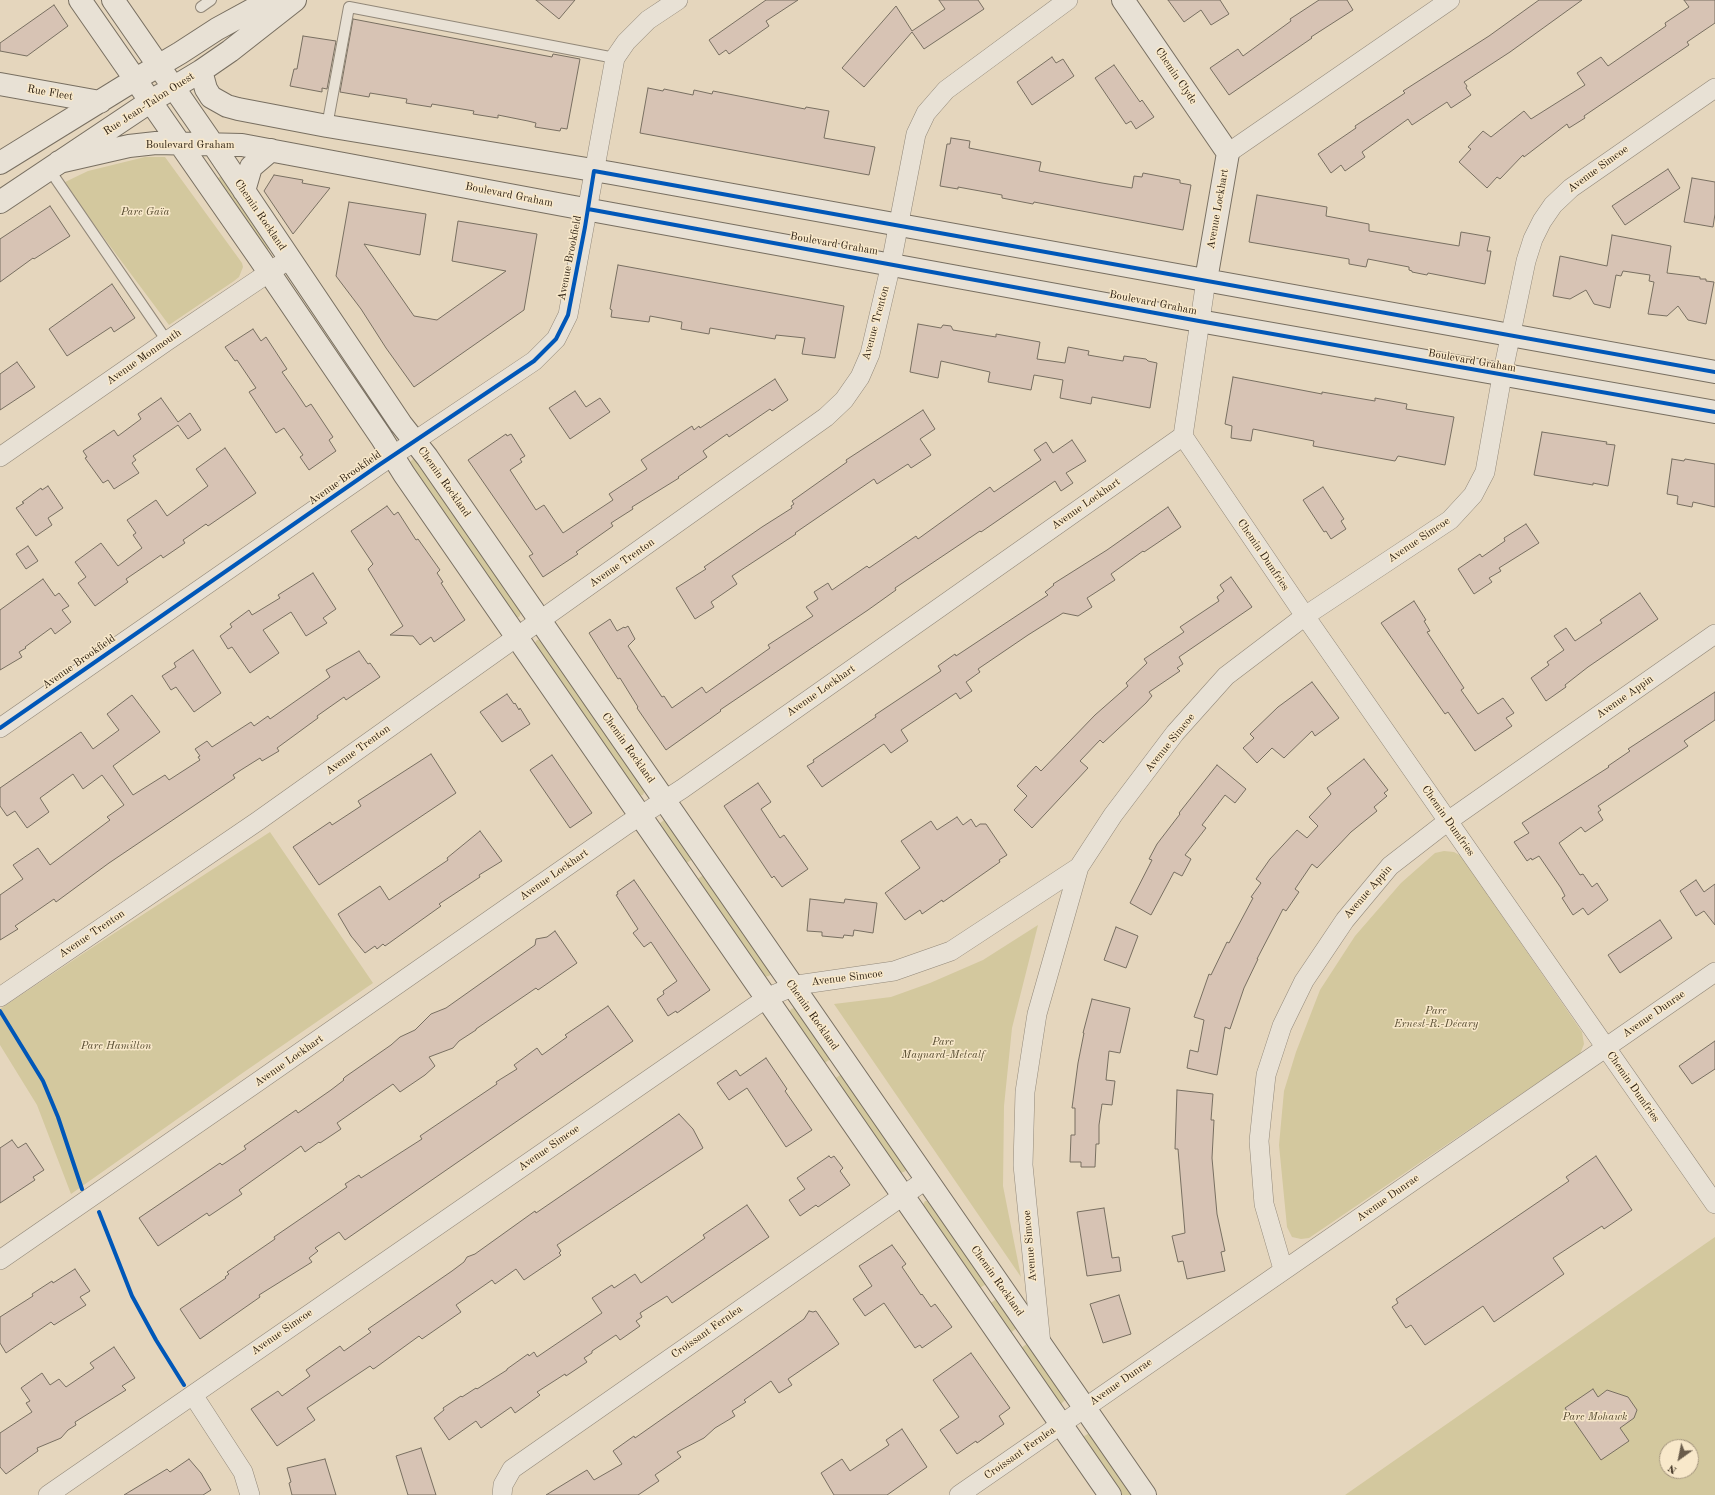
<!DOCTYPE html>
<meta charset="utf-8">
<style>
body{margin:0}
#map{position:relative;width:1715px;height:1495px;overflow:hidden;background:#e5d6bd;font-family:"Old Standard TT",serif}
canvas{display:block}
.north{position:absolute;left:1659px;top:1439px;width:40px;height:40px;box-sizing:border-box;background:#f8e8ca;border:1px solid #a5967e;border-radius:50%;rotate:213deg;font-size:11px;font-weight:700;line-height:16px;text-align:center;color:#281b0d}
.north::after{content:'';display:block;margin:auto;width:14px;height:18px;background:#6a5c4b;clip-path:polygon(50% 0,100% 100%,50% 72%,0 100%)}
</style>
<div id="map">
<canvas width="1715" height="1495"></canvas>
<div class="north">N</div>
</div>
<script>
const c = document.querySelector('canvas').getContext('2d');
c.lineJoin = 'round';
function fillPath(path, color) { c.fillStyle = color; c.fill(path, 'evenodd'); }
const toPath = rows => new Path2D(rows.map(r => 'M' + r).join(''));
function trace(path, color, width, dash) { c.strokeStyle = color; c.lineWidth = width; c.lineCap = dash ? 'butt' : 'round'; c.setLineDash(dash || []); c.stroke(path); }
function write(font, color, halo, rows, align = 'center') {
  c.font = font + ' "Old Standard TT",serif'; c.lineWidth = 3; c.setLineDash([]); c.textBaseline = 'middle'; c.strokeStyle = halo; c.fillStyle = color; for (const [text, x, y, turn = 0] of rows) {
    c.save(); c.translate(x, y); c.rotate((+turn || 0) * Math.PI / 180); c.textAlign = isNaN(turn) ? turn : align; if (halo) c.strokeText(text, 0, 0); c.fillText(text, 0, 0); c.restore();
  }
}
fillPath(toPath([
 [145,157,165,157,242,263,243,267,239,277,234,281,169,325,63,183,88,171],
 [222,175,269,249,266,251,217,179],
 [413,459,416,459,522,611,519,617,514,617,409,463],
 [537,640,541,640,645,790,643,795,638,796,534,644],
 [664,820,667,820,694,858,685,864,659,824],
 [270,832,373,983,244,1072,71,1194,37,1105,0,1045,0,1009,93,947],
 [1444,851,1454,852,1461,856,1582,1032,1584,1044,1580,1054,1309,1238,1301,1239,1292,1237,1287,1227,1279,1145,1284,1091,1296,1052,1320,990,1355,936,1401,883,1435,853],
 [705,874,771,974,769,976,764,977,696,880],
 [1038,925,1012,1028,1004,1106,1003,1186,1021,1277,834,1004,891,997,930,983,983,960],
 [794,1008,797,1008,832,1058,823,1064,789,1013,791,1009],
 [843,1073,907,1169,904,1172,899,1173,833,1080],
 [925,1201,929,1201,988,1283,978,1289,922,1206],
 [1715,1237,1715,1495,1345,1495],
 [1667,1447,1691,1447,1691,1471,1667,1471],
 [998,1298,1018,1327,1009,1334,989,1304],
 [1029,1342,1066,1399,1061,1404,1020,1349],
 [1091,1432,1135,1495,1120,1495,1081,1438]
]), '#d3c89e');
const building = toPath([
 [536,0,575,0,559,19,536,0],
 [766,0,798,0,766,21,769,26,729,54,726,50,719,55,709,40,766,0],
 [939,0,978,0,984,9,924,49,912,32,864,87,842,68,896,6,912,31,945,9,939,0],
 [1168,0,1220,0,1229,14,1211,25,1201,10,1184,22,1168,0],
 [1319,0,1347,0,1353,10,1311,37,1312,38,1229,95,1210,68,1238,49,1243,56,1291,21,1290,19,1319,0],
 [1539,0,1582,0,1510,52,1464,82,1467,86,1466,88,1471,95,1451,108,1447,102,1412,125,1408,119,1362,152,1365,157,1345,171,1341,165,1331,173,1318,154,1356,128,1355,126,1405,93,1403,91,1489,36,1539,0],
 [1684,0,1715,0,1715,23,1687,42,1689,45,1584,116,1585,118,1569,128,1567,124,1524,157,1523,155,1500,179,1497,177,1487,188,1459,162,1471,149,1468,147,1483,131,1491,137,1524,111,1531,119,1585,85,1577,73,1601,57,1608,66,1666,26,1665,23,1689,7,1684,0],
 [54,5,68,26,27,56,0,51,0,43,54,5],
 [353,19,552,57,553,54,580,59,567,129,561,128,560,131,535,127,536,123,528,121,498,115,498,118,473,114,474,111,432,104,431,107,406,103,407,99,370,93,369,97,340,92,353,19],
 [303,36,336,41,327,89,322,88,322,92,290,86,294,69,297,69,303,36],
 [1052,57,1056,63,1063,59,1074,76,1032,105,1017,82,1052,57],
 [1114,65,1140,102,1142,100,1154,117,1136,129,1131,121,1126,124,1095,78,1114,65],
 [648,88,663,91,664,89,693,95,694,90,712,94,713,91,805,109,806,107,829,111,824,138,875,147,869,175,640,133,648,88],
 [951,138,970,141,969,148,1041,162,1039,171,1102,183,1132,188,1134,176,1142,177,1143,173,1180,180,1180,183,1191,185,1183,230,1034,202,1033,204,1002,198,1002,195,958,187,958,189,940,186,947,144,950,144,951,138],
 [1668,169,1680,188,1625,225,1612,206,1668,169],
 [274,175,303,180,302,183,330,188,293,234,264,191,274,175],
 [1692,178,1715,182,1715,214,1713,227,1684,222,1692,178],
 [1257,195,1327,207,1326,216,1369,224,1369,231,1459,246,1461,232,1490,237,1487,251,1491,251,1485,284,1428,273,1427,275,1412,272,1412,271,1409,270,1409,267,1368,259,1366,267,1349,264,1349,259,1249,242,1257,195],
 [349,202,426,214,420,255,364,244,414,316,437,320,506,271,452,261,458,221,537,234,524,310,414,387,386,348,361,309,336,276,349,202],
 [50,206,70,236,34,259,33,258,0,282,0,239,50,206],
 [1612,235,1671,246,1667,273,1700,277,1700,279,1706,279,1706,281,1714,282,1706,324,1688,320,1678,306,1667,316,1648,314,1654,282,1649,281,1650,275,1623,271,1621,276,1616,275,1610,308,1594,304,1586,290,1570,299,1553,296,1560,256,1607,266,1612,235],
 [618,265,844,306,835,358,802,354,805,338,776,335,775,339,710,328,709,334,681,329,682,322,650,316,649,322,611,317,612,310,610,309,618,265],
 [112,284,135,318,114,332,111,327,67,356,49,329,112,284],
 [918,324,941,328,943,325,951,326,953,330,996,337,996,334,1040,342,1037,359,1065,363,1068,347,1089,351,1088,355,1123,361,1124,356,1146,359,1148,361,1157,363,1150,408,1092,397,1091,404,1060,398,1063,380,1034,375,1031,390,988,382,990,372,941,361,938,378,910,372,918,324],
 [253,329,261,341,266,337,287,369,282,372,296,392,306,407,311,404,333,437,329,440,336,451,309,470,300,457,303,455,284,428,276,433,249,392,256,388,237,360,235,361,225,347,253,329],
 [17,362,35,387,0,410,0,374,17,362],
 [1233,377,1322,394,1322,392,1375,401,1375,398,1407,404,1406,409,1454,417,1445,465,1398,456,1395,461,1313,446,1314,441,1253,429,1251,441,1231,438,1232,426,1225,424,1233,377],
 [775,379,788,400,772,411,770,409,729,437,727,434,703,451,707,457,678,477,679,478,632,507,633,509,611,523,613,526,576,552,578,554,543,577,529,556,533,554,468,460,506,434,507,436,511,434,525,456,520,459,522,462,510,470,536,510,544,505,563,533,613,500,609,494,647,469,641,460,692,426,694,430,699,426,700,428,775,379],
 [575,391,586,407,600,398,610,412,570,439,549,408,575,391],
 [161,398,178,422,190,413,201,430,188,439,178,425,133,456,136,460,132,463,139,473,114,489,108,480,103,483,85,458,87,457,83,451,114,430,118,436,141,419,138,414,161,398],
 [923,410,935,429,920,439,931,455,911,468,908,464,877,484,874,479,795,533,796,534,732,576,737,584,711,602,714,607,695,619,676,588,706,569,704,567,762,527,792,508,791,506,794,504,792,501,847,462,846,460,923,410],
 [1542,432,1607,442,1606,444,1615,445,1608,486,1593,483,1593,485,1534,475,1542,432],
 [1072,440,1086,461,1066,473,1073,483,1061,491,1055,481,981,532,980,531,895,588,896,590,868,610,720,710,721,711,666,750,637,708,638,707,620,678,618,679,589,633,610,619,617,631,624,627,625,628,628,626,635,639,628,646,662,697,664,696,672,708,702,687,706,693,770,648,768,645,813,616,806,607,818,599,814,592,828,583,832,590,867,566,869,568,916,536,918,539,990,487,994,492,1041,460,1034,450,1046,442,1053,453,1072,440],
 [225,448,256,493,208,526,206,524,183,540,185,543,163,558,161,555,151,562,126,579,128,582,95,606,78,583,86,577,75,562,101,543,118,566,142,548,133,535,136,533,127,520,156,500,167,516,208,486,196,469,225,448],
 [1672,459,1684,461,1685,459,1715,464,1715,507,1693,502,1692,507,1677,504,1678,496,1667,494,1672,459],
 [48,486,63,508,48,518,52,525,36,536,16,508,24,503,22,502,41,488,42,490,48,486],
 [1323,487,1344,519,1341,521,1346,529,1331,539,1326,531,1324,532,1303,500,1323,487],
 [387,506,394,515,398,512,416,540,418,539,440,570,437,573,443,582,441,583,465,620,434,642,431,637,420,645,413,636,390,635,403,626,368,569,373,564,351,531,387,506],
 [1168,507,1181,527,1144,552,1143,551,1111,574,1115,580,1087,598,1092,607,1078,616,1063,613,1028,635,978,669,980,672,966,682,972,691,960,699,956,693,901,730,908,741,891,753,884,744,822,787,807,766,814,762,813,760,876,717,875,715,941,671,938,666,955,654,956,656,1048,595,1045,592,1054,585,1053,584,1107,550,1168,507],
 [1526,524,1539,543,1499,568,1501,571,1489,578,1492,582,1474,594,1458,569,1480,554,1482,557,1505,541,1504,538,1526,524],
 [28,546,38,561,26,569,16,554,28,546],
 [313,573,336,609,323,618,327,623,306,636,291,612,263,630,279,653,250,673,232,647,228,649,220,636,232,627,230,624,249,610,252,615,280,598,278,595,313,573],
 [1231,577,1252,607,1179,657,1183,664,1177,668,1180,671,1149,692,1152,696,1146,703,1103,743,1100,740,1080,761,1088,768,1032,828,1014,810,1027,796,1017,786,1036,766,1041,771,1095,715,1128,686,1126,683,1147,663,1144,659,1184,632,1180,627,1219,601,1217,597,1224,591,1220,585,1231,577],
 [43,579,55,596,59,593,69,606,62,610,71,622,55,634,51,628,25,647,26,648,19,652,22,657,0,670,0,610,43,579],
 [1640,593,1658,619,1588,667,1565,685,1566,687,1546,701,1531,678,1549,665,1547,662,1564,650,1554,636,1566,628,1575,641,1602,623,1600,620,1640,593],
 [1414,601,1426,620,1424,621,1430,631,1427,632,1464,688,1461,690,1478,714,1503,698,1514,713,1506,718,1512,726,1475,751,1448,712,1445,714,1381,623,1414,601],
 [193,650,221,693,194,712,176,687,171,690,162,676,176,667,174,663,193,650],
 [359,651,368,664,370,663,380,677,346,700,344,697,317,716,318,718,277,748,279,751,262,761,260,758,233,775,235,778,109,863,56,902,54,899,15,926,18,929,0,940,0,895,23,879,13,865,38,848,50,865,110,820,107,817,124,805,102,775,83,789,73,774,40,798,49,812,27,828,15,811,7,816,0,806,0,788,81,732,93,749,119,730,107,714,132,695,160,732,113,766,133,795,165,775,169,780,200,760,198,757,200,756,195,749,207,741,212,747,251,722,254,726,268,716,270,719,330,677,326,670,359,651],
 [1312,682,1339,718,1315,736,1312,731,1284,758,1272,748,1257,763,1243,748,1254,738,1250,734,1278,707,1312,682],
 [1715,692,1715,720,1684,741,1688,746,1598,806,1601,810,1598,812,1603,820,1585,832,1581,827,1559,843,1580,875,1583,874,1592,887,1597,883,1608,900,1588,915,1583,908,1573,915,1562,898,1565,896,1561,888,1539,856,1532,860,1531,858,1527,861,1514,842,1529,833,1522,823,1609,767,1608,766,1630,751,1628,749,1715,692],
 [507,694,514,704,515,703,519,710,520,708,530,724,502,742,480,712,507,694],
 [431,754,456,793,319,885,293,847,330,822,332,825,361,806,358,801,431,754],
 [552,755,592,813,570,828,530,770,552,755],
 [1364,759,1388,790,1384,793,1387,796,1374,807,1377,811,1351,832,1317,868,1312,864,1295,889,1299,892,1286,911,1283,909,1257,959,1258,959,1244,988,1230,1029,1225,1027,1217,1075,1187,1068,1190,1050,1198,1052,1204,1020,1194,1017,1209,974,1211,975,1227,942,1229,943,1253,898,1251,897,1261,883,1256,879,1270,859,1297,830,1307,838,1318,826,1309,817,1331,794,1327,788,1364,759],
 [1217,765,1246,789,1235,803,1225,795,1202,825,1206,828,1185,855,1191,859,1182,876,1174,872,1151,915,1130,903,1152,860,1149,859,1157,844,1180,814,1179,813,1217,765],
 [758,783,771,802,761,809,780,838,784,835,808,869,782,887,774,876,772,878,724,806,758,783],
 [957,817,963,825,971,819,976,827,980,824,986,824,1007,855,999,860,1000,862,943,902,942,900,922,914,920,910,905,920,885,893,920,868,901,841,931,821,937,830,957,817],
 [480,831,502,861,479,875,480,877,439,904,441,906,385,946,383,944,377,949,375,946,365,953,351,936,338,914,380,886,389,900,448,860,447,858,480,831],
 [634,880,710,990,677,1013,676,1011,668,1016,657,999,664,994,663,991,677,981,651,942,644,947,633,933,638,929,616,895,618,894,617,892,634,880],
 [1696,880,1704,892,1715,884,1715,925,1704,911,1696,916,1680,891,1696,880],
 [810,899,844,903,845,899,877,903,873,933,854,930,853,936,844,935,843,938,822,936,822,932,807,931,810,899],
 [1660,920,1672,938,1620,973,1608,955,1660,920],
 [1116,927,1138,936,1126,968,1104,960,1116,927],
 [555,931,577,963,538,990,536,988,476,1029,476,1030,459,1041,453,1048,429,1057,435,1066,425,1075,400,1092,393,1084,337,1123,341,1129,320,1143,319,1142,305,1152,301,1146,239,1190,242,1194,209,1216,207,1213,158,1246,139,1218,220,1163,222,1165,246,1149,244,1146,296,1110,298,1113,331,1090,344,1080,343,1079,345,1077,391,1045,400,1037,415,1030,431,1014,446,1008,535,945,536,939,547,937,555,931],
 [1092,999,1130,1008,1120,1053,1109,1051,1106,1080,1115,1081,1112,1105,1102,1104,1099,1125,1099,1144,1096,1144,1095,1167,1081,1167,1081,1162,1070,1162,1071,1135,1075,1135,1075,1108,1072,1108,1078,1063,1084,1033,1083,1033,1092,999],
 [608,1006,633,1041,345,1240,339,1232,315,1248,318,1251,309,1258,312,1262,259,1295,260,1297,200,1339,180,1309,226,1278,225,1277,229,1274,227,1272,275,1239,274,1237,347,1187,345,1184,359,1175,361,1178,422,1139,420,1136,497,1084,496,1082,517,1069,514,1065,537,1048,542,1055,567,1037,565,1035,608,1006],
 [1715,1041,1715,1069,1692,1084,1679,1066,1715,1041],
 [766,1058,787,1089,785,1091,812,1130,786,1147,747,1088,729,1100,717,1083,736,1070,740,1076,766,1058],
 [1177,1090,1213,1094,1211,1120,1214,1120,1212,1158,1217,1214,1225,1251,1221,1252,1225,1271,1187,1279,1183,1261,1178,1262,1172,1236,1185,1233,1178,1149,1175,1149,1177,1090],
 [679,1114,693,1129,703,1148,557,1245,561,1251,559,1253,561,1255,524,1280,516,1269,495,1284,492,1280,456,1305,461,1312,422,1339,419,1336,375,1368,373,1369,370,1366,307,1408,315,1420,277,1446,251,1409,278,1391,282,1396,310,1376,306,1370,340,1346,344,1351,371,1332,368,1329,452,1271,464,1262,467,1257,475,1254,535,1211,536,1213,593,1174,679,1114],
 [12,1140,18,1148,26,1143,44,1170,33,1177,35,1180,0,1203,0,1148,12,1140],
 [829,1156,831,1158,834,1156,843,1168,840,1171,850,1185,818,1207,816,1205,800,1216,789,1200,805,1189,797,1178,829,1156],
 [1596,1156,1632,1210,1604,1229,1602,1226,1553,1258,1564,1274,1494,1322,1483,1306,1425,1345,1411,1325,1406,1328,1392,1307,1398,1303,1396,1299,1569,1181,1566,1177,1596,1156],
 [747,1205,769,1237,672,1303,667,1296,640,1313,642,1317,636,1321,640,1326,620,1340,616,1335,592,1351,592,1353,584,1358,587,1362,566,1376,565,1374,537,1392,540,1395,515,1413,511,1407,481,1428,476,1421,449,1440,434,1418,444,1410,443,1408,461,1396,462,1397,476,1388,477,1389,507,1370,507,1369,528,1354,529,1356,534,1352,537,1357,602,1313,592,1298,612,1285,614,1288,635,1274,641,1283,705,1238,703,1235,747,1205],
 [1104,1208,1112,1258,1119,1257,1121,1271,1087,1276,1077,1212,1104,1208],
 [892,1245,906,1264,902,1267,921,1295,922,1294,931,1307,935,1304,952,1327,922,1348,920,1345,915,1348,884,1303,865,1316,853,1299,872,1286,859,1266,892,1245],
 [75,1269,90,1291,80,1297,86,1305,54,1325,51,1322,6,1353,0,1343,0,1317,33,1296,32,1294,52,1281,53,1283,75,1269],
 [1119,1295,1131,1334,1103,1343,1090,1304,1119,1295],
 [809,1311,813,1312,816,1311,839,1344,788,1379,792,1385,779,1393,771,1381,744,1400,746,1402,732,1411,735,1416,715,1428,704,1438,677,1452,681,1457,655,1475,659,1481,638,1495,546,1495,587,1470,594,1480,622,1464,613,1451,634,1436,635,1438,766,1346,804,1319,809,1311],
 [114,1347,135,1378,122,1386,126,1390,75,1422,76,1425,68,1430,61,1438,37,1448,38,1451,6,1474,0,1467,0,1433,32,1412,26,1403,30,1401,21,1388,42,1373,50,1385,59,1379,66,1387,94,1368,90,1363,114,1347],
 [971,1353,1010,1408,999,1416,1004,1424,977,1443,976,1441,957,1454,940,1430,959,1417,933,1380,971,1353],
 [1593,1389,1598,1397,1607,1390,1628,1397,1637,1410,1634,1418,1620,1428,1629,1441,1601,1460,1565,1408,1593,1389],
 [902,1429,927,1467,887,1495,834,1495,821,1473,842,1459,850,1471,889,1445,886,1440,902,1429],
 [421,1448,436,1495,408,1495,396,1456,421,1448],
 [189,1459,201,1473,211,1490,203,1495,124,1495,167,1469,170,1472,189,1459],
 [325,1459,336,1495,292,1495,289,1483,291,1482,287,1468,325,1459]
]);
fillPath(building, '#d7c3b4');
trace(building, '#786f61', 1);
const lane = toPath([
 [201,7,211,0],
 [327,126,349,7,615,58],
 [49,169,167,341]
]);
const street = toPath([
 [1228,153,1450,0],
 [1183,436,1305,616,1715,1204],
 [0,457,167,341,289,259],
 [0,728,379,465,534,361,556,339,568,315,615,58,626,42,648,20,678,0],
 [0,997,258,821,826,417,844,400,860,377,870,354,891,264,916,134,926,113,946,90,1068,0],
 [0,1260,256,1083,626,825,682,789,1183,436,1206,280],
 [1283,1269,1264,1204,1259,1141,1266,1075,1282,1026,1304,981,1345,920,1390,866,1448,821,1715,634],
 [1041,1344,1023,1165,1025,1092,1037,1014,1079,867,1113,815,1175,733,1226,676,1305,616,1450,520,1473,495,1485,472,1502,376,1526,261,1533,239,1542,221,1553,205,1571,188,1715,88],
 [193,1395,243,1472,250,1495],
 [48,1495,755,1006,773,995,797,985,894,971,951,951,1079,867],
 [502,1495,503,1485,512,1469,927,1179],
 [959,1495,1715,972]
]);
const secondary = toPath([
 [80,0,260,259,381,437,404,474,1110,1495],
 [113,0,212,143,401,424,427,457,1145,1495],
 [1123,0,1228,153,1206,280],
 [201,71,206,89,211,97,227,106,238,109,327,126,611,173,1715,372],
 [0,84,100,102],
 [59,162,129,146,156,143,242,145,563,205,1199,321,1715,412],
 [0,163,136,79,180,53,217,29,270,0],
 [244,191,251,167,271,150],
 [0,202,151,101,201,71,230,51,295,0]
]);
trace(lane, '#928879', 12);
trace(street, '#928879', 20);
trace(secondary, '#786f61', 24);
trace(lane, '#e8e1d5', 10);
trace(street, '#e8e1d5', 19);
trace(secondary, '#e8e1d5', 22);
trace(toPath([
 [588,209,1199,321,1715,412],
 [0,728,379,465,534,361,556,339,568,315,585,227,594,171,1715,372],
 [0,1011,43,1081,58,1117,82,1189],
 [99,1212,132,1296,156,1340,184,1385]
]), '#0057b8', 4);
write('11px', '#281b0d', '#f8e8ca', [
 ["Chemin Clyde",1176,76,56],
 ["Rue Fleet",50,93,10],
 ["Rue Jean-Talon Ouest",149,104,-33],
 ["Boulevard Graham",190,145],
 ["Avenue Simcoe",1598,169,-36],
 ["Boulevard Graham",509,195,11],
 ["Avenue Lockhart",1218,209,-80],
 ["Chemin Rockland",260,215,56],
 ["Boulevard Graham",834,244,10],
 ["Avenue Brookfield",570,258,-79],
 ["Boulevard Graham",1153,303,11],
 ["Avenue Trenton",876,323,-75],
 ["Avenue Monmouth",144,357,-35],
 ["Boulevard Graham",1472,361,10],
 ["Avenue Brookfield",345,478,-35],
 ["Chemin Rockland",444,482,55],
 ["Avenue Lockhart",1086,504,-35],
 ["Avenue Simcoe",1419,540,-34],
 ["Chemin Dumfries",1263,555,56],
 ["Avenue Trenton",622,563,-35],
 ["Avenue Brookfield",79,662,-35],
 ["Avenue Lockhart",821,691,-35],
 ["Avenue Appin",1625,697,-35],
 ["Avenue Simcoe",1170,743,-51],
 ["Chemin Rockland",628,748,55],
 ["Avenue Trenton",358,750,-36],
 ["Chemin Dumfries",1448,821,55],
 ["Avenue Lockhart",554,875,-35],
 ["Avenue Appin",1368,892,-49],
 ["Avenue Trenton",92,934,-34],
 ["Avenue Simcoe",847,978,-7],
 ["Avenue Dunrae",1654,1014,-35],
 ["Chemin Rockland",812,1015,55],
 ["Avenue Lockhart",289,1061,-35],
 ["Chemin Dumfries",1633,1087,55],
 ["Avenue Simcoe",549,1148,-35],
 ["Avenue Dunrae",1388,1198,-35],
 ["Avenue Simcoe",1030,1246,-95],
 ["Chemin Rockland",997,1281,55],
 ["Avenue Simcoe",282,1332,-35],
 ["Croissant Fernlea",707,1332,-35],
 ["Avenue Dunrae",1121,1382,-35],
 ["Croissant Fernlea",1020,1453,-35]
]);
write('italic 11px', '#574c31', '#f8e8ca', [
 ["Parc Gaïa",145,212],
 ["Parc",1436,1011],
 ["Ernest-R.-Décary",1436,1024],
 ["Parc",943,1042],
 ["Maynard-Metcalf",943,1055],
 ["Parc Hamilton",116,1046],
 ["Parc Mohawk",1595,1417]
]);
</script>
